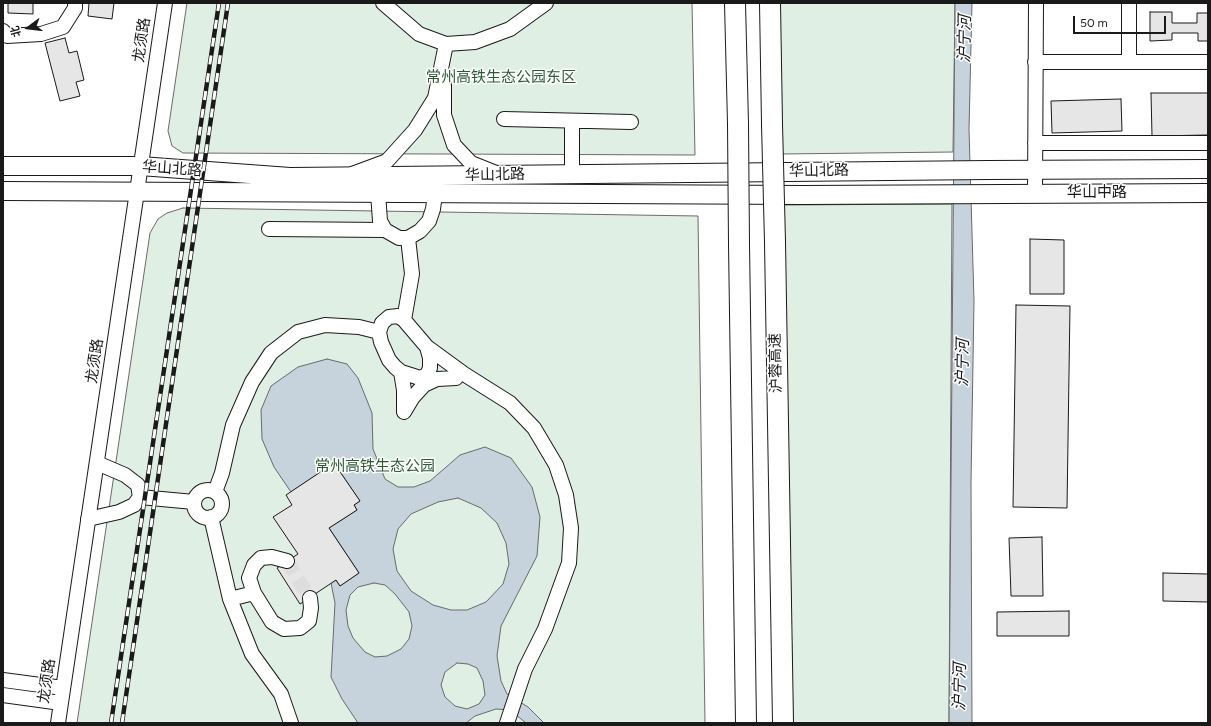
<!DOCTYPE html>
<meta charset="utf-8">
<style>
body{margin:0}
#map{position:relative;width:1211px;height:726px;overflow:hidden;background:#fff;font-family:Figtree,"Noto Sans SC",sans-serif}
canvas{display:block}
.frame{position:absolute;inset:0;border:4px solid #1a1a1a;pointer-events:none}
.north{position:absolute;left:8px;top:8px;width:40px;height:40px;-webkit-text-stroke:3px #fff;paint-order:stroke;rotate:255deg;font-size:11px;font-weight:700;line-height:16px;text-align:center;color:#1a1a1a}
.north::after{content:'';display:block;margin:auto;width:14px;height:18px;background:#1a1a1a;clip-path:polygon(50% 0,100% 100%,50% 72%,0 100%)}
.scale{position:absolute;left:1073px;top:16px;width:93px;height:18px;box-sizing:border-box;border:2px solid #1a1a1a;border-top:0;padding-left:5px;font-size:12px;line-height:14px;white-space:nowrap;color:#1a1a1a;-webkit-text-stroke:3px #fff;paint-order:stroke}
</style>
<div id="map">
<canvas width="1211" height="726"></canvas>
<div class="frame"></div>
<div class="north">北</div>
<div class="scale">50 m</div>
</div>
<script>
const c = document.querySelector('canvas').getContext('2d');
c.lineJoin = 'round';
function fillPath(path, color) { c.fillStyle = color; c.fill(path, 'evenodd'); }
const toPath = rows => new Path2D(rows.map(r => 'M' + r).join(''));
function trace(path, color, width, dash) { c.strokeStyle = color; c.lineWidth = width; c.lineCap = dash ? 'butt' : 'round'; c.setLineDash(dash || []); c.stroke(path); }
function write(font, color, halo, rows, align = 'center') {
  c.font = font + ' Figtree,"Noto Sans SC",sans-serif'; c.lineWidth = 3; c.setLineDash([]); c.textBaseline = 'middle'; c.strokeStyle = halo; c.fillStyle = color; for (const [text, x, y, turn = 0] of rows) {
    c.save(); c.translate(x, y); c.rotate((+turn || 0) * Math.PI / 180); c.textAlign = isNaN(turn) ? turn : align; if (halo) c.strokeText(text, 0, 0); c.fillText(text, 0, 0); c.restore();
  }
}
const green = toPath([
 [187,3,692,3,695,155,183,153,172,146,168,131,187,3],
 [779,3,955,3,953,152,781,154,779,3],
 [952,204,949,723,793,723,784,205,952,204],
 [183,208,698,216,705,723,77,723,150,233,158,219,167,213,183,208]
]);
fillPath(green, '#e0efe3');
trace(green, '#6a6a6a', 1);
const water = toPath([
 [955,3,972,3,969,129,974,301,971,483,972,723,949,723,955,3],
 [327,359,347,364,358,378,372,413,373,449,385,479,398,487,414,487,430,481,460,455,485,447,511,458,532,487,540,517,537,556,501,626,497,656,501,681,507,694,528,707,544,723,526,723,510,710,496,709,475,716,466,723,358,723,342,699,331,677,335,603,331,583,336,580,340,586,359,573,329,528,357,510,354,505,360,501,334,463,291,492,274,467,262,439,261,410,271,386,298,367,327,359],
 [458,498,481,508,497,523,506,543,509,564,503,584,486,602,467,610,451,610,433,605,411,591,397,571,393,549,398,529,411,514,438,502,458,498],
 [374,583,385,585,395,594,409,612,412,626,409,639,401,649,387,656,375,657,365,652,353,638,348,626,346,610,350,595,358,587,374,583],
 [457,663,468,664,477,668,483,681,485,695,479,704,467,709,455,706,445,697,441,685,445,672,457,663]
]);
fillPath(water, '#c6d2dc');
trace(water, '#6a6a6a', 1);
const building = toPath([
 [8,3,33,3,33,14,8,13,8,3],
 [89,3,114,3,112,19,88,16,89,3],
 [1150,12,1172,12,1172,23,1197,23,1197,13,1208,13,1208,41,1198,41,1198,33,1172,33,1172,40,1150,41,1150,12],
 [65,38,69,53,77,51,84,80,76,82,80,96,60,101,45,43,65,38],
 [1151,93,1208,93,1208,135,1152,136,1151,93],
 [1121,99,1122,131,1052,133,1051,101,1121,99],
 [1030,239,1064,240,1064,294,1030,294,1030,239],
 [1016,305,1070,306,1067,508,1013,507,1016,305],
 [334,463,360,501,354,505,357,510,329,528,359,573,340,586,336,580,300,604,277,568,298,554,273,517,292,505,286,495,334,463],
 [1042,537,1043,596,1011,596,1009,538,1042,537],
 [1163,573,1208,574,1208,602,1163,601,1163,573],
 [1069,611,1069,636,997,636,997,612,1069,611]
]);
fillPath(building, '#e6e6e6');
trace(building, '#1a1a1a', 1);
trace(toPath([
 [287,561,310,598]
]), '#ddd', 14, [14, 7]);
const minor = toPath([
 [383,3,419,34,446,44,475,42,510,29,546,3],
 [1129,3,1129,62],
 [3,31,7,36,41,34,63,27,75,8,75,3],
 [1035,62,1208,62],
 [444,85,444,115,454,145,471,163,496,173],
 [504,119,631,122],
 [572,121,572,174],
 [1035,143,1208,143],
 [352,174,387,161,415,130,435,98,446,44],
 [378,193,380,221,385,230,399,238,408,238,420,231,429,221,433,209,435,194],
 [1035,193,1036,3],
 [269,229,385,230],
 [398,316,404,320,427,347,430,358,430,368,427,375,420,378,401,372,395,367,389,360,381,342,379,332,382,323,389,317,398,316],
 [404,320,412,274,408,238],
 [427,347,464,374,510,403,534,428,556,465,566,495,571,528,569,563,545,629,525,669,507,723],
 [401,372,404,390,404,411],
 [404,412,413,397,424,385,437,379,456,378],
 '194 504a14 14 0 1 1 28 0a14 14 0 1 1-28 0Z',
 [215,492,222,473,233,425,252,382,271,353,298,332,325,325,359,327,379,332],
 [140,497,194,502],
 [211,517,230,599,252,654,281,694,291,723],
 [88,519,119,512,134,505,140,497,138,485,125,475,97,463],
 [287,561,272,557,261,558,254,565,249,578,254,593,272,622,284,629,300,628,309,621,311,608,310,598],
 [230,599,254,593],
 [3,680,63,688],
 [3,695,61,703],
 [58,723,165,3]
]);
const major = toPath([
 [3,166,140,166,290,177,988,170,1208,169],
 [3,191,803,195,1208,193]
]);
const highway = toPath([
 [735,3,738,124],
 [770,3,772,124],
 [775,242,783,723],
 [739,244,746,723]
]);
trace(minor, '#1a1a1a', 16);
trace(major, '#1a1a1a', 20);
trace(highway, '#1a1a1a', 22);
trace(minor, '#fff', 14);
trace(major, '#fff', 18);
trace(highway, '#fff', 20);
const rail = toPath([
 [111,723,219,3],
 [122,723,228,3]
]);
trace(rail, '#1a1a1a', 4.5);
trace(rail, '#fff', 3, [9]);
const highwayBridge = toPath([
 [738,124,739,244],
 [772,124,775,242]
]);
trace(highwayBridge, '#1a1a1a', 22, []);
trace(highwayBridge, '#fff', 20);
write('15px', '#1a1a1a', '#fff', [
 ["龙须路",142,40,-82],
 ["华山北路",172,169,4],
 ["华山北路",819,171,-1],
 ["华山北路",495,175,-1],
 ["华山中路",1097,193],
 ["龙须路",95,361,-82],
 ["沪蓉高速",776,363,-91],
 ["龙须路",47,681,-82]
]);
write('15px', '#2b5a34', '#fff', [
 ["常州高铁生态公园东区",501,78],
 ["常州高铁生态公园",375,467]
]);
write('italic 16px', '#1a1a1a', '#fff', [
 ["沪宁河",965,39,-89],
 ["沪宁河",963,363,-89],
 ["沪宁河",960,687,-89]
]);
</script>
